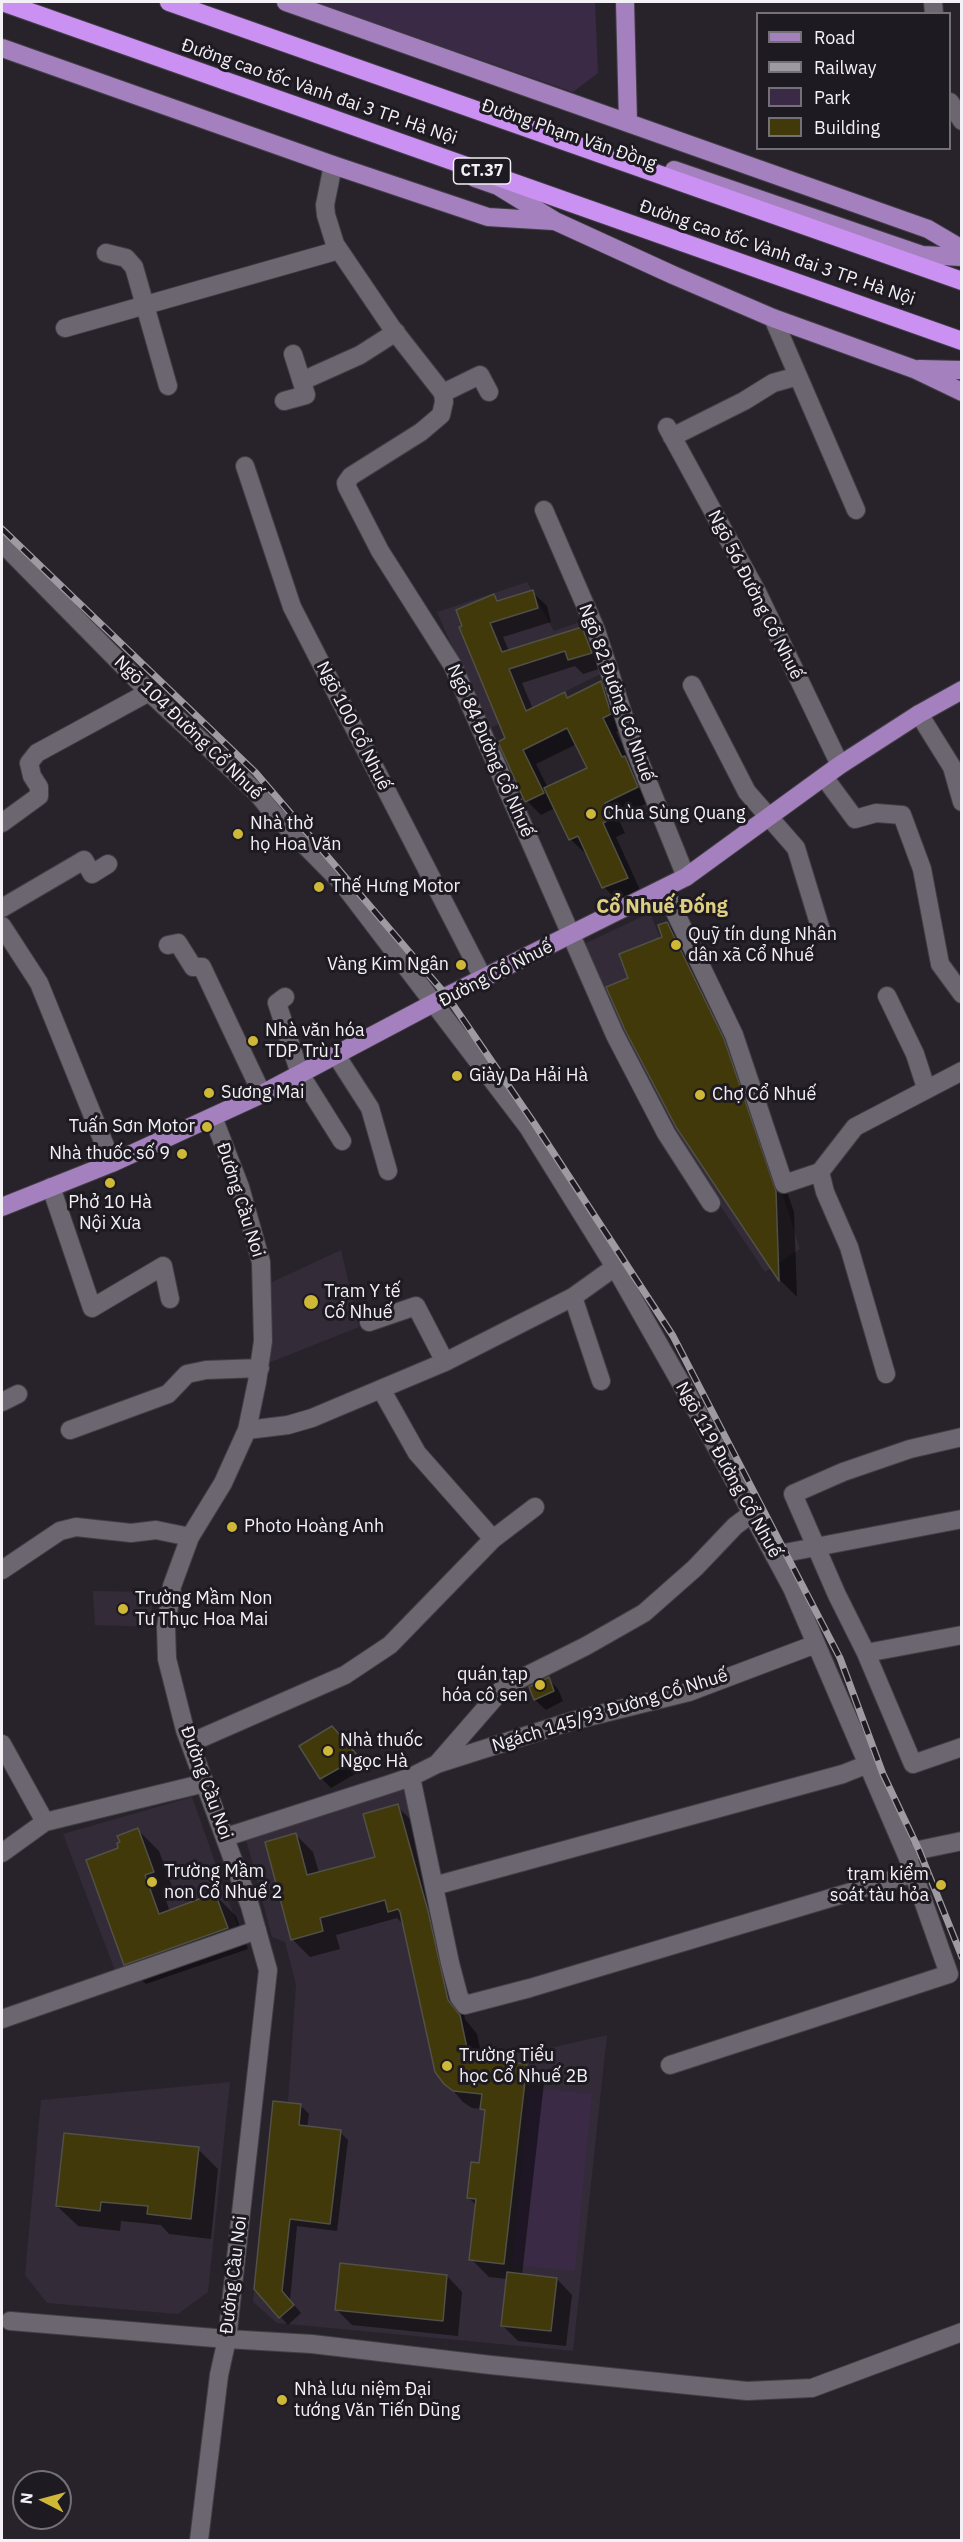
<!DOCTYPE html>
<meta charset="utf-8">
<style>
body{margin:0}
#map{position:relative;width:963px;height:2542px;overflow:hidden;background:#28232b;font-family:"IBM Plex Sans",sans-serif}
canvas{display:block}
.frame{position:absolute;inset:0;border:3px solid #f3f0f6;pointer-events:none}
.legend{position:absolute;left:756px;top:12px;width:195px;height:138px;box-sizing:border-box;background:#1e1a21;border:2px solid #737076;margin:0;padding:8px 10px;list-style:none;font-size:18px;color:#f3f0f6}
.legend li{display:flex;align-items:center;gap:12px;height:30px}
.legend b{width:30px;border:2px solid #737076}
.north{position:absolute;left:12px;top:2470px;width:60px;height:60px;box-sizing:border-box;background:#1e1a21;border:2px solid #737076;border-radius:50%;rotate:276deg;font-size:16px;font-weight:700;line-height:24px;text-align:center;color:#f3f0f6}
.north::after{content:'';display:block;margin:auto;width:21px;height:27px;background:#cfb837;clip-path:polygon(50% 0,100% 100%,50% 72%,0 100%)}
</style>
<div id="map">
<canvas width="963" height="2542"></canvas>
<div class="frame"></div>
<ul class="legend">
<li><b style="height:8px;background:#a580be"></b>Road</li>
<li><b style="height:8px;background:#9e9aa1"></b>Railway</li>
<li><b style="height:16px;background:#3a2a46"></b>Park</li>
<li><b style="height:16px;background:#413909"></b>Building</li>
</ul>
<div class="north">N</div>
</div>
<script>
const c = document.querySelector('canvas').getContext('2d');
c.lineJoin = 'round';
function fillPath(path, color) { c.fillStyle = color; c.fill(path, 'evenodd'); }
const toPath = rows => new Path2D(rows.map(r => 'M' + r).join(''));
function trace(path, color, width, dash) { c.strokeStyle = color; c.lineWidth = width; c.lineCap = dash ? 'butt' : 'round'; c.setLineDash(dash || []); c.stroke(path); }
function write(font, color, halo, rows, align = 'center') {
  c.font = font + ' "IBM Plex Sans",sans-serif'; c.lineWidth = 6; c.setLineDash([]); c.textBaseline = 'middle'; c.strokeStyle = halo; c.fillStyle = color; for (const [text, x, y, turn = 0] of rows) {
    c.save(); c.translate(x, y); c.rotate((+turn || 0) * Math.PI / 180); c.textAlign = isNaN(turn) ? turn : align; if (halo) c.strokeText(text, 0, 0); c.fillText(text, 0, 0); c.restore();
  }
}
fillPath(toPath([
 [527,582,554,631,588,619,605,672,488,729,437,612],
 [650,913,676,976,701,968,745,1074,800,1249,765,1272,657,1112,584,944],
 [341,1250,359,1327,266,1364,268,1284],
 [93,1591,152,1592,152,1627,95,1625],
 [408,1781,469,2057,541,2050,607,2035,573,2351,277,2323,253,2302,273,2101,288,2102,296,1985,285,1942,272,1937,245,1835],
 [192,1797,239,1930,116,1973,63,1834],
 [230,2082,208,2292,178,2314,47,2303,25,2275,41,2100]
]), '#332b38');
fillPath(toPath([
 [313,2,595,2,598,73,573,92],
 [529,2088,592,2094,575,2271,512,2265]
]), '#3a2a46');
fillPath(toPath([
 [532,592,547,606,551,622,503,637,509,651,582,628,596,643,605,667,583,674,575,666,522,683,533,709,564,694,569,698,600,683,614,697,624,728,616,732,651,801,618,818,625,833,616,837,641,892,618,901,604,887,587,852,585,853,570,839,555,808,541,815,527,801,500,742,507,739,461,628,494,596,500,602],
 [577,744,589,768,548,788,536,764],
 [667,923,686,942,742,1060,794,1212,797,1297,780,1280,677,1127,630,979,664,938],
 [548,1679,558,1689,563,1701,546,1710,535,1700,531,1688],
 [342,1738,367,1767,331,1788,321,1778],
 [397,1806,415,1824,445,1930,465,2019,477,2034,483,2061,527,2065,544,2083,522,2275,557,2279,572,2295,566,2346,518,2341,502,2325,507,2279,489,2277,471,2259,477,2206,468,2197,480,2164,486,2113,483,2109,472,2108,463,2102,437,2072,403,1924,397,1918,336,1935,340,1949,310,1957,292,1939,296,1835,313,1852,319,1873,376,1858],
 [138,1830,159,1851,174,1892,164,1895,170,1912,215,1895,236,1916,248,1949,146,1984,125,1964,120,1849],
 [301,2106,309,2114,307,2128,340,2132,348,2140,337,2231,297,2226,290,2300,301,2313,288,2325,256,2289],
 [198,2149,218,2169,211,2239,169,2234,161,2225,121,2221,120,2231,78,2226,57,2206],
 [447,2276,462,2292,458,2336,352,2325,337,2310]
]), '#0007');
const building = toPath([
 [533,590,538,608,490,623,502,652,582,627,592,653,568,660,565,651,509,669,526,711,565,692,567,698,601,681,611,714,603,718,622,757,625,756,638,787,605,803,612,818,603,823,628,878,602,888,578,836,569,840,544,788,587,768,567,728,523,750,544,793,525,802,498,742,505,738,459,627,462,626,456,610,494,594,497,601,533,590],
 [667,922,724,1039,776,1191,779,1281,676,1127,625,1030,606,987,628,978,619,954,662,937,658,925,667,922],
 [549,1677,554,1691,534,1700,529,1687,549,1677],
 [332,1726,359,1757,320,1779,299,1746,332,1726],
 [398,1804,428,1911,448,2000,460,2015,469,2058,527,2064,504,2264,469,2260,476,2199,467,2198,471,2162,479,2163,485,2110,480,2109,482,2094,453,2091,444,2084,435,2072,400,1912,398,1909,388,1912,385,1900,320,1918,323,1931,291,1940,265,1842,296,1833,307,1875,375,1857,363,1814,398,1804],
 [138,1828,154,1872,145,1875,159,1914,215,1893,228,1928,124,1965,86,1860,118,1848,117,1843,120,1842,117,1836,138,1828],
 [273,2101,301,2104,299,2125,341,2130,330,2224,290,2219,282,2291,294,2305,279,2318,254,2289,273,2101],
 [64,2133,199,2147,191,2219,147,2214,148,2206,101,2202,100,2211,56,2206,64,2133],
 [340,2263,447,2275,443,2321,335,2310,340,2263],
 [507,2272,557,2278,551,2331,501,2326,507,2272]
]);
fillPath(building, '#413909');
trace(building, '#515046', 1.5);
const minor = toPath([
 [933,2,934,14],
 [950,102,962,121],
 [333,165,325,205,326,215,335,244,392,328,443,393,444,402,441,415,421,432,351,476,346,483,347,487,380,551,453,666,615,1035,666,1133,711,1203],
 [106,253,126,258,134,267,168,386],
 [773,318,856,510],
 [65,328,339,250],
 [302,381,360,355,396,332],
 [443,393,480,375,489,392],
 [284,401,306,395,293,354],
 [667,427,757,592,840,765],
 [672,437,744,401,773,383,798,376],
 [245,466,292,607,483,978],
 [544,510,596,630,633,745,686,877],
 [2,543,149,692,257,793,273,813,343,884,528,1127,615,1267,699,1415,792,1588,908,1858,949,1974,670,2065],
 [692,685,747,792,796,848,821,930],
 [919,714,952,767,962,802],
 [824,777,855,819,876,813,902,815,922,869,940,964,962,994],
 [2,823,39,796,39,787,32,776,29,763,37,753,149,692],
 [664,889,734,1035,784,1184,820,1172,855,1127,962,1071],
 [2,908,84,860,92,874,108,864],
 [2,926,39,983,112,1163],
 [168,945,178,943,193,967,202,967,262,1094],
 [887,996,915,1054,926,1088],
 [285,997,277,1003,300,1074,342,1141],
 [336,1055,370,1108,388,1171],
 [820,1172,825,1192,849,1247,886,1374],
 [51,1187,92,1308,163,1266,170,1299],
 [573,1297,601,1381],
 [369,1322,416,1306,445,1362],
 [381,1389,417,1453,493,1539],
 [2,1402,18,1394],
 [70,1430,168,1394,187,1374,206,1370,260,1368],
 [247,1430,288,1425,312,1418,445,1362,573,1297,615,1267],
 [962,1437,910,1449,843,1472,793,1494,837,1595,866,1653,913,1764,962,1747],
 [774,1555,962,1519],
 [2,1570,60,1531,76,1527,131,1533,156,1530,190,1537],
 [866,1653,962,1635],
 [190,1743,345,1675,390,1645,493,1539,535,1507],
 [2,1744,45,1822],
 [437,1764,504,1687,586,1646,644,1613,695,1568,735,1526,751,1514],
 [411,1777,450,1963,459,1997,465,2005,530,1988,914,1873],
 [226,1837,387,1785,411,1777,437,1764,572,1721,689,1692,816,1644],
 [919,1850,962,1841],
 [2,1853,45,1822,205,1783],
 [434,1886,843,1774,868,1764],
 [2,2019,257,1930],
 [10,2321,227,2339,312,2344,491,2365,747,2391,812,2388,962,2332],
 [199,2540,219,2375,227,2339,268,1970,250,1906,185,1730,167,1659,166,1627,172,1586,190,1537,223,1483,247,1430,257,1382,263,1341,261,1262,240,1187,213,1117]
]);
const major = toPath([
 [286,2,928,229,962,249],
 [625,2,628,122],
 [2,48,333,165,488,217,553,221],
 [674,170,922,255,962,257],
 [475,178,498,186,555,221,673,275,773,318,914,369,962,392],
 [919,369,962,370],
 [2,1207,112,1163,262,1094,447,996,686,877,840,765,919,714,962,690]
]);
const highway = toPath([
 [2,2,962,341],
 [169,2,962,281]
]);
trace(minor, '#423e45', 20);
trace(major, '#423e45', 20);
trace(highway, '#423e45', 20);
trace(minor, '#6b666f', 18);
trace(major, '#a580be', 18);
trace(highway, '#cb91f2', 18);
const rail = toPath([
 [2,529,256,773,447,996,534,1123,673,1336,840,1658,883,1774,919,1850,962,1957]
]);
trace(rail, '#9e9aa1', 7);
trace(rail, '#1e1a21', 4.5, [14]);
for (const [x, y, r, color] of [
 [591,814,6,"#cfb837"],
 [238,834,6,"#cfb837"],
 [319,887,6,"#cfb837"],
 [676,945,6,"#cfb837"],
 [461,965,6,"#cfb837"],
 [253,1041,6,"#cfb837"],
 [457,1076,6,"#cfb837"],
 [209,1093,6,"#cfb837"],
 [700,1095,6,"#cfb837"],
 [207,1127,6,"#cfb837"],
 [182,1154,6,"#cfb837"],
 [110,1183,6,"#cfb837"],
 [311,1302,8,"#cfb837"],
 [232,1527,6,"#cfb837"],
 [123,1609,6,"#cfb837"],
 [540,1685,6,"#cfb837"],
 [328,1751,6,"#cfb837"],
 [152,1882,6,"#cfb837"],
 [941,1885,6,"#cfb837"],
 [447,2066,6,"#cfb837"],
 [282,2400,6,"#cfb837"]
]) { const dot = new Path2D(); dot.arc(x, y, r, 0, 2 * Math.PI); c.fillStyle = color; c.fill(dot); trace(dot, '#1e1a21', 2); }
for (const [x, y, w] of [
 [482,171,57]
]) { const box = new Path2D(); box.roundRect(x - w / 2, y - 13, w, 26, 4.5); c.fillStyle = '#1e1a21'; c.fill(box); trace(box, '#f3f0f6', 1.5); }
write('bold 16px', '#f3f0f6', null, [
 ["CT.37",482,171]
]);
write('18px', '#f3f0f6', '#1e1a21', [
 ["Đường cao tốc Vành đai 3 TP. Hà Nội",319,92,19],
 ["Đường Phạm Văn Đồng",569,135,19],
 ["Đường cao tốc Vành đai 3 TP. Hà Nội",777,253,19],
 ["Ngõ 56 Đường Cổ Nhuế",755,595,63],
 ["Ngõ 82 Đường Cổ Nhuế",616,693,70],
 ["Ngõ 100 Cổ Nhuế",353,726,63],
 ["Ngõ 104 Đường Cổ Nhuế",188,728,44],
 ["Ngõ 84 Đường Cổ Nhuế",490,751,66],
 ["Đường Cổ Nhuế",496,974,-27],
 ["Đường Cầu Noi",240,1200,72],
 ["Ngõ 119 Đường Cổ Nhuế",728,1470,61],
 ["Ngách 145/93 Đường Cổ Nhuế",610,1711,-17],
 ["Đường Cầu Noi",206,1783,70],
 ["Đường Cầu Noi",234,2275,-83]
]);
write('18px', '#f3f0f6', '#1e1a21', [
 ["Chùa Sùng Quang",603,814],
 ["Nhà thờ",250,824],
 ["họ Hoa Văn",250,845],
 ["Thế Hưng Motor",331,887],
 ["Quỹ tín dụng Nhân",688,935],
 ["dân xã Cổ Nhuế",688,956],
 ["Vàng Kim Ngân",449,965,"right"],
 ["Nhà văn hóa",265,1031],
 ["TDP Trù I",265,1052],
 ["Giày Da Hải Hà",469,1076],
 ["Sương Mai",221,1093],
 ["Chợ Cổ Nhuế",712,1095],
 ["Tuấn Sơn Motor",195,1127,"right"],
 ["Nhà thuốc số 9",170,1154,"right"],
 ["Phở 10 Hà",110,1203,"center"],
 ["Nội Xưa",110,1224,"center"],
 ["Trạm Y tế",324,1292],
 ["Cổ Nhuế",324,1313],
 ["Photo Hoàng Anh",244,1527],
 ["Trường Mầm Non",135,1599],
 ["Tư Thục Hoa Mai",135,1620],
 ["quán tạp",528,1675,"right"],
 ["hóa cô sen",528,1696,"right"],
 ["Nhà thuốc",340,1741],
 ["Ngọc Hà",340,1762],
 ["Trường Mầm",164,1872],
 ["non Cổ Nhuế 2",164,1893],
 ["trạm kiểm",929,1875,"right"],
 ["soát tàu hỏa",929,1896,"right"],
 ["Trường Tiểu",459,2056],
 ["học Cổ Nhuế 2B",459,2077],
 ["Nhà lưu niệm Đại",294,2390],
 ["tướng Văn Tiến Dũng",294,2411]
], 'left');
write('bold 20px', '#ddce80', '#1e1a21', [
 ["Cổ Nhuế Đống",662,907]
]);
</script>
